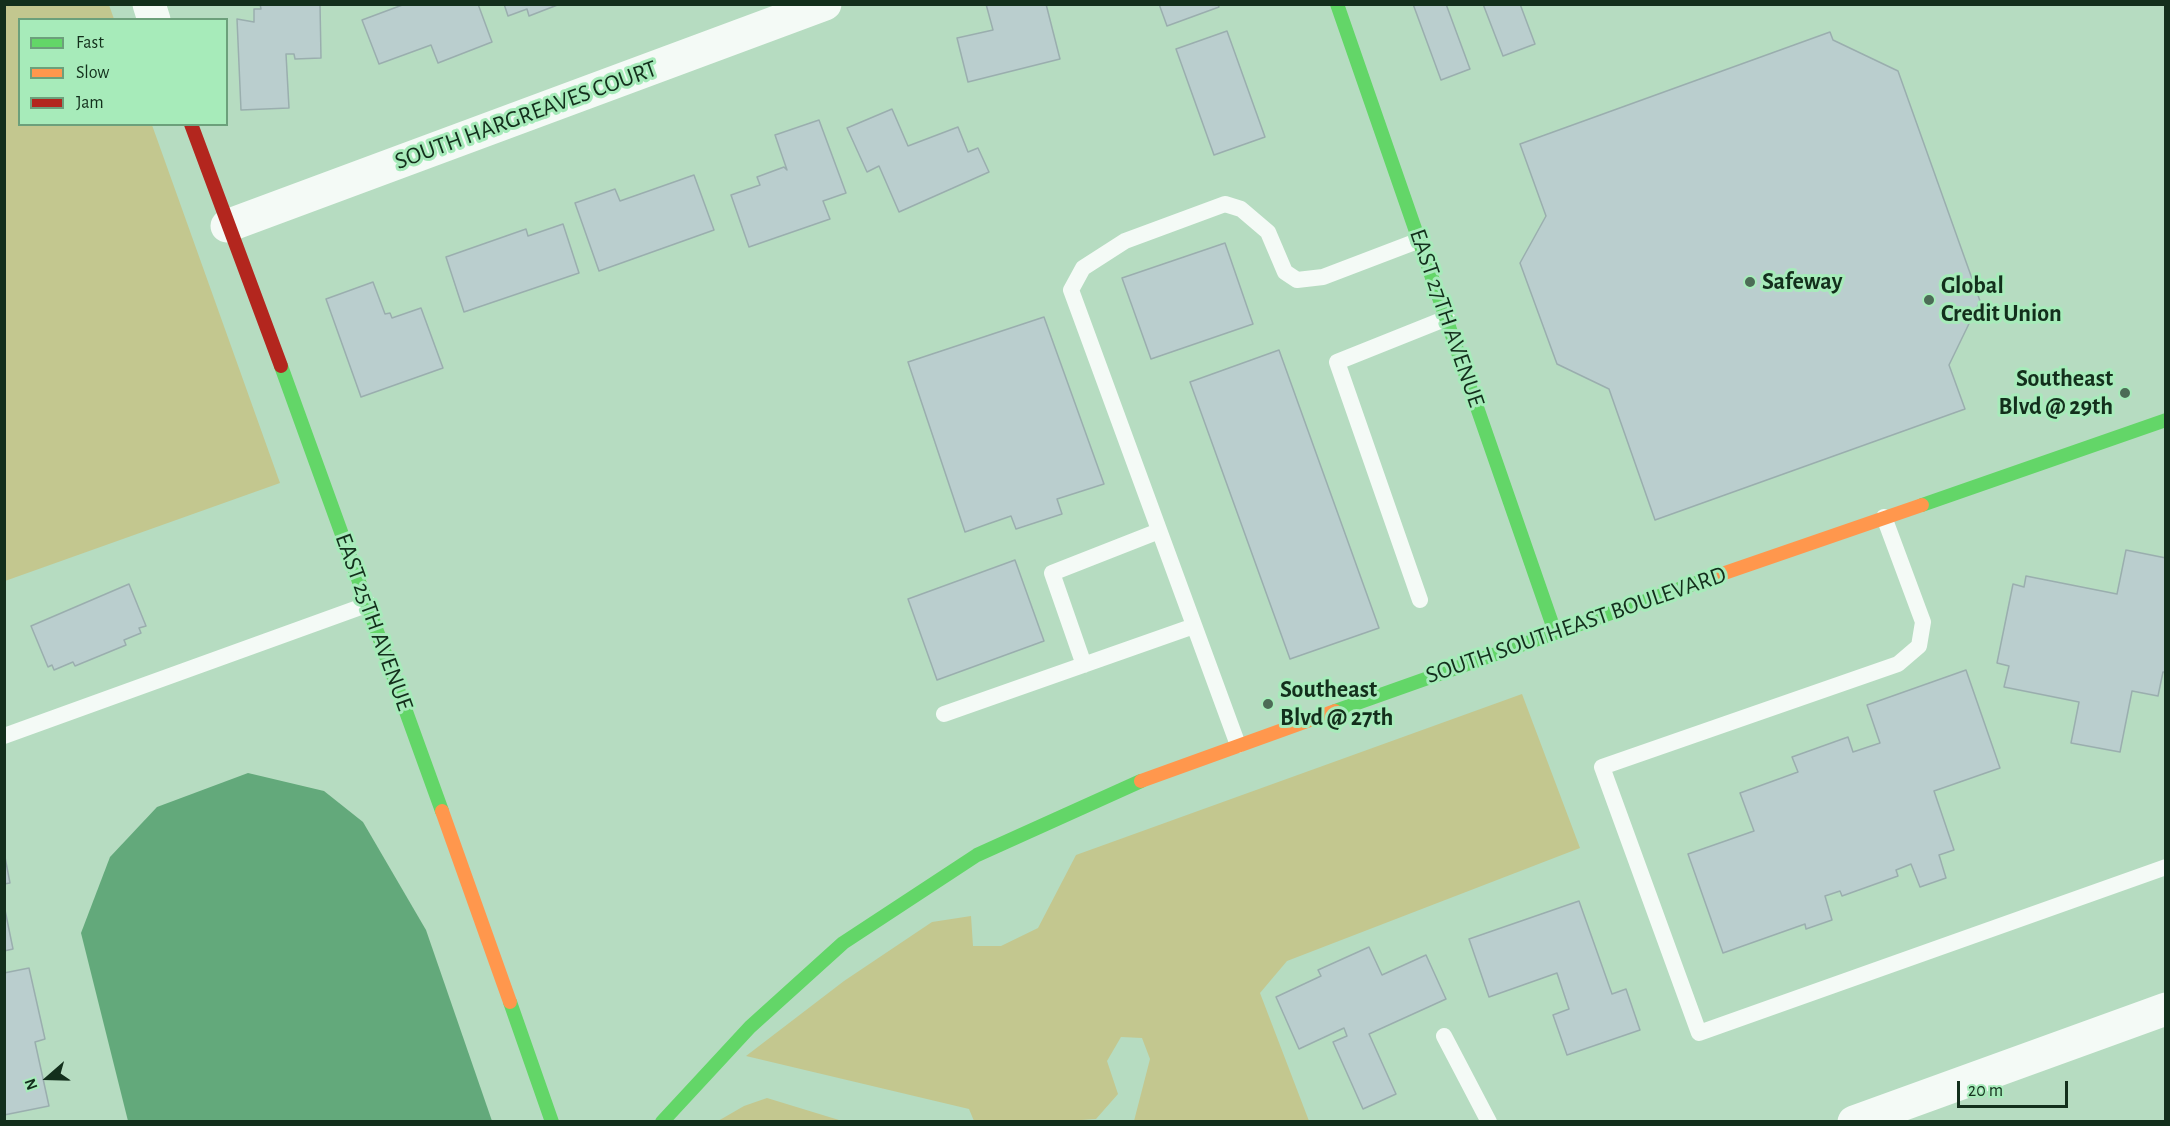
<!DOCTYPE html>
<style>
body{margin:0}
#map{position:relative;width:2170px;height:1126px;overflow:hidden;background:#b6dcc1;font-family:"Alegreya Sans",sans-serif}
canvas{display:block}
.frame{position:absolute;inset:0;border:6px solid #132f1c;pointer-events:none}
.legend{position:absolute;left:18px;top:18px;width:210px;height:108px;box-sizing:border-box;background:#a7ebba;border:2px solid #6ca07b;margin:0;padding:8px 10px;list-style:none;font-size:18px;color:#132f1c}
.legend li{display:flex;align-items:center;gap:12px;height:30px}
.legend b{width:30px;border:2px solid #6ca07b}
.north{position:absolute;left:18px;top:1048px;width:60px;height:60px;-webkit-text-stroke:4px #a7ebba;paint-order:stroke;rotate:250deg;font-size:16px;font-weight:700;line-height:24px;text-align:center;color:#132f1c}
.north::after{content:'';display:block;margin:auto;width:21px;height:27px;background:#132f1c;clip-path:polygon(50% 0,100% 100%,50% 72%,0 100%)}
.scale{position:absolute;left:1957px;top:1081px;width:111px;height:27px;box-sizing:border-box;border:3px solid #132f1c;border-top:0;padding-left:8px;font-size:18px;line-height:21px;white-space:nowrap;color:#132f1c;-webkit-text-stroke:4px #a7ebba;paint-order:stroke}
</style>
<div id="map">
<canvas width="2170" height="1126"></canvas>
<div class="frame"></div>
<ul class="legend">
<li><b style="height:8px;background:#63d668"></b>Fast</li>
<li><b style="height:8px;background:#ff974d"></b>Slow</li>
<li><b style="height:8px;background:#b3261e"></b>Jam</li>
</ul>
<div class="north">N</div>
<div class="scale">20 m</div>
</div>
<script>
const c = document.querySelector('canvas').getContext('2d');
c.lineJoin = 'round';
function fillPath(path, color) { c.fillStyle = color; c.fill(path, 'evenodd'); }
const toPath = rows => new Path2D(rows.map(r => 'M' + r).join(''));
function trace(path, color, width, dash) { c.strokeStyle = color; c.lineWidth = width; c.lineCap = dash ? 'butt' : 'round'; c.setLineDash(dash || []); c.stroke(path); }
function write(font, color, halo, rows, align = 'center') {
  c.font = font + ' "Alegreya Sans",sans-serif'; c.lineWidth = 6; c.setLineDash([]); c.textBaseline = 'middle'; c.strokeStyle = halo; c.fillStyle = color; for (const [text, x, y, turn = 0] of rows) {
    c.save(); c.translate(x, y); c.rotate((+turn || 0) * Math.PI / 180); c.textAlign = isNaN(turn) ? turn : align; if (halo) c.strokeText(text, 0, 0); c.fillText(text, 0, 0); c.restore();
  }
}
fillPath(toPath([
 [4,5,109,5,114,19,20,20,20,124,152,125,280,483,5,581],
 [1522,694,1580,848,1287,961,1260,993,1309,1121,1134,1121,1150,1059,1142,1038,1121,1037,1107,1061,1118,1094,1096,1119,1067,1121,974,1121,969,1109,746,1056,844,981,932,922,971,916,973,946,1001,946,1038,928,1076,855],
 [767,1098,839,1120,718,1121,744,1106]
]), '#c3c78f');
fillPath(toPath([
 [248,773,324,791,363,822,426,930,492,1121,128,1121,81,933,110,857,157,807]
]), '#63a97b');
const building = toPath([
 [260,4,320,4,321,58,295,59,294,54,286,54,289,108,241,110,237,19,254,22,254,9,261,9,260,4],
 [405,4,478,4,492,42,438,63,431,45,379,64,362,20,405,4],
 [504,4,560,4,529,16,527,9,508,16,504,4],
 [986,4,1046,4,1060,59,968,82,957,38,993,30,986,4],
 [1159,4,1218,4,1219,7,1167,26,1159,4],
 [1413,4,1446,4,1470,69,1441,80,1413,4],
 [1483,4,1520,4,1535,44,1503,56,1483,4],
 [1227,31,1265,137,1214,155,1176,49,1227,31],
 [1830,32,1833,40,1898,71,1980,301,1949,365,1965,409,1655,520,1609,389,1557,364,1520,263,1546,216,1520,144,1830,32],
 [892,109,908,146,958,127,968,152,978,148,989,172,899,212,879,166,867,172,847,128,892,109],
 [819,120,846,193,823,201,830,219,749,247,731,195,760,185,757,177,784,167,787,170,775,135,819,120],
 [694,175,714,230,599,271,575,203,615,189,620,201,694,175],
 [563,224,579,273,464,312,446,257,526,229,528,236,563,224],
 [1225,243,1253,324,1151,359,1122,278,1225,243],
 [373,282,385,314,390,313,392,318,421,308,443,368,361,397,326,299,373,282],
 [1044,317,1104,484,1057,499,1062,514,1016,529,1011,516,965,532,908,362,1044,317],
 [1279,350,1379,628,1290,659,1190,382,1279,350],
 [2126,550,2166,558,2166,672,2163,672,2158,696,2132,691,2120,752,2071,743,2079,702,2004,687,2009,666,1997,663,2013,584,2024,587,2026,576,2117,594,2126,550],
 [1015,560,1044,641,937,680,908,599,1015,560],
 [129,584,146,626,139,628,141,633,124,640,126,645,75,666,73,662,54,670,52,665,48,667,31,626,129,584],
 [1966,670,2000,768,1934,791,1954,850,1939,855,1946,878,1920,887,1911,864,1896,870,1898,876,1842,896,1840,891,1825,896,1832,920,1806,929,1805,924,1723,953,1688,854,1754,831,1740,793,1798,772,1792,757,1848,737,1853,752,1880,743,1867,705,1966,670],
 [4,852,10,883,4,884,4,852],
 [1579,901,1612,994,1626,989,1640,1030,1567,1055,1553,1015,1569,1009,1557,973,1489,997,1469,939,1579,901],
 [4,905,13,949,4,951,4,905],
 [1369,947,1382,975,1426,955,1446,999,1369,1034,1396,1094,1363,1109,1333,1042,1347,1036,1344,1028,1299,1049,1276,997,1321,976,1318,970,1369,947],
 [29,968,45,1039,35,1042,49,1106,4,1115,4,973,29,968]
]);
fillPath(building, '#bacece');
trace(building, '#9aaeae', 1.5);
trace(toPath([
 [1884,517,1923,622,1919,646,1898,664,1602,767,1699,1033,2166,867],
 [1420,600,1337,362,1447,318],
 [1084,665,1052,573,1159,531],
 [944,714,1194,626],
 [4,736,369,604],
 [1238,745,1071,290,1083,268,1125,241,1225,204,1241,209,1268,232,1285,272,1297,280,1323,277,1420,240],
 [1444,1036,1489,1122]
]), '#f4faf6', 16);
trace(toPath([
 [149,4,154,20],
 [227,226,825,4],
 [1854,1122,2166,1009]
]), '#f4faf6', 33);
trace(toPath([
 [1337,4,1555,632],
 [281,366,442,811],
 [1922,505,2166,420],
 [1335,711,1713,577],
 [510,1002,552,1122],
 [662,1122,750,1027,843,943,977,855,1141,781]
]), '#63d668', 14);
trace(toPath([
 [1713,577,1922,505],
 [1141,781,1335,711],
 [442,811,510,1002]
]), '#ff974d', 14);
trace(toPath([
 [191,124,281,366]
]), '#b3261e', 14);
for (const [x, y, r, color] of [
 [1750,282,6,"#4c6c56"],
 [1929,300,6,"#4c6c56"],
 [2125,393,6,"#4c6c56"],
 [1268,704,6,"#4c6c56"]
]) { const dot = new Path2D(); dot.arc(x, y, r, 0, 2 * Math.PI); c.fillStyle = color; c.fill(dot); trace(dot, '#a7ebba', 2); }
write('24px', '#132f1c', '#a7ebba', [
 ["SOUTH HARGREAVES COURT",526,115,-20],
 ["EAST 27TH AVENUE",1447,318,71],
 ["EAST 25TH AVENUE",374,622,70],
 ["SOUTH SOUTHEAST BOULEVARD",1576,625,-19]
]);
write('bold 24px', '#132f1c', '#a7ebba', [
 ["Safeway",1762,282],
 ["Global",1941,286],
 ["Credit Union",1941,314],
 ["Southeast",2113,379,"right"],
 ["Blvd @ 29th",2113,407,"right"],
 ["Southeast",1280,690],
 ["Blvd @ 27th",1280,718]
], 'left');
</script>
